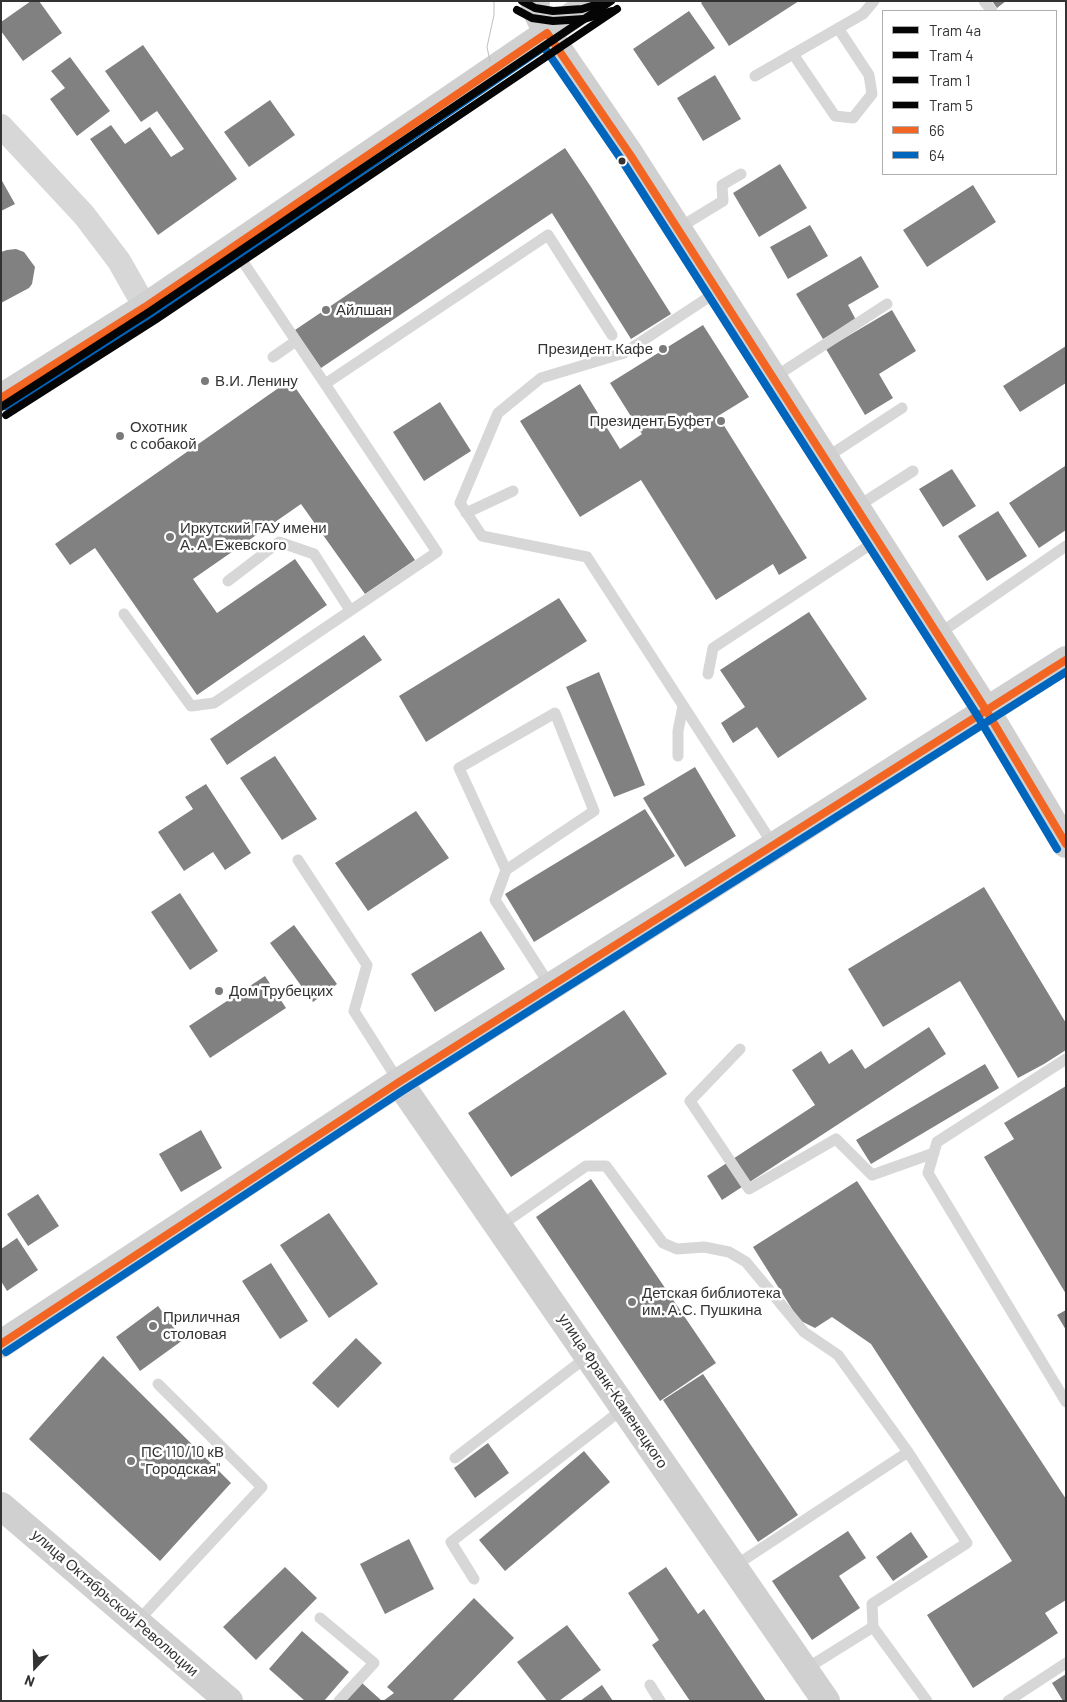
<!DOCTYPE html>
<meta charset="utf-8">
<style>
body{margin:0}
#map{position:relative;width:1067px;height:1702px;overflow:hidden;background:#fff;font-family:Barlow,sans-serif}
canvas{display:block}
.frame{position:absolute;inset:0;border:2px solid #333;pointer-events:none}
.legend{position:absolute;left:882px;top:10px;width:175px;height:165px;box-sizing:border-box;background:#fff;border:1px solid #adadad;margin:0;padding:6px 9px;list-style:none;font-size:15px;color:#333}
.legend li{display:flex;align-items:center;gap:10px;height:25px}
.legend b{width:25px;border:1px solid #adadad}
.north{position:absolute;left:10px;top:1642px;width:50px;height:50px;-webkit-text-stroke:4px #fff;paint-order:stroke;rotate:201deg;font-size:14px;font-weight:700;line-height:20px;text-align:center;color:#333}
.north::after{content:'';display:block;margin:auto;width:18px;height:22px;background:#333;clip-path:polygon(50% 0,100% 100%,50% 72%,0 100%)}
</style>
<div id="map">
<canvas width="1067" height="1702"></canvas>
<div class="frame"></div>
<ul class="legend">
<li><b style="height:6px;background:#050505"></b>Tram 4a</li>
<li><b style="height:6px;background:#050505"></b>Tram 4</li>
<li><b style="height:6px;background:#050505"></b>Tram 1</li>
<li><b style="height:6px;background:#050505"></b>Tram 5</li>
<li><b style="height:6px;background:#f26522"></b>66</li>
<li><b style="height:6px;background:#0065bd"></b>64</li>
</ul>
<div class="north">N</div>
</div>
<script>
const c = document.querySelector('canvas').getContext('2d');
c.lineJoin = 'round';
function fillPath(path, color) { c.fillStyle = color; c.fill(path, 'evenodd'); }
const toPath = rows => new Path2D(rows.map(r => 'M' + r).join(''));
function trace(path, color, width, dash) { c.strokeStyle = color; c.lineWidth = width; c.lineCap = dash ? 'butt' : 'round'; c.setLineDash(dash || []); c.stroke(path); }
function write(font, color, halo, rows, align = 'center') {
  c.font = font + ' Barlow,sans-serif'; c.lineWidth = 5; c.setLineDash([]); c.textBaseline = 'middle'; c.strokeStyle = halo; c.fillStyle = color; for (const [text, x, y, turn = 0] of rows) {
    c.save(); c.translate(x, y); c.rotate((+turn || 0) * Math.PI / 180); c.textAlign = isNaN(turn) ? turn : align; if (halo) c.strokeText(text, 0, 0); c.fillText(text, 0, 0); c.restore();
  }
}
fillPath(toPath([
 [31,1,39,1,62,33,23,61,1,31,1,22],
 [703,1,799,1,729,46,701,3],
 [992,1,1006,1,997,8],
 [689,11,715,48,658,86,633,49],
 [143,45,237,179,158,235,90,139,111,125,125,144,150,127,171,157,184,149,157,111,141,122,105,71],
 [70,57,110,111,77,136,50,99,65,88,51,71],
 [715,75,741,119,703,141,677,98],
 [270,100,295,135,249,167,224,132],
 [565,148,591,187,671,314,631,339,552,213,321,368,295,330],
 [780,164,807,208,759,237,733,193],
 [1,179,15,204,1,211],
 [973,185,996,222,927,267,903,230],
 [810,225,828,256,788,279,770,247],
 [16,249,24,252,35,267,32,284,29,288,1,303,1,252,7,250],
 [861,256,879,287,848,305,856,320,823,339,796,294],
 [892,310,916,351,879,374,893,398,865,415,826,349],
 [703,325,749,397,718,416,807,558,779,575,773,564,716,600,641,480,580,517,520,421,580,384,620,449,642,434,610,383],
 [1066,346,1066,383,1020,412,1003,386],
 [290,380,415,560,365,594,301,504,193,579,217,613,295,559,327,605,197,695,95,548,70,565,55,544],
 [440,402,471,451,424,481,393,432],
 [1065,466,1066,530,1039,548,1009,503],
 [952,469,976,506,943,527,919,489],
 [998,511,1027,556,987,581,958,536],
 [559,598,587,641,426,742,399,696],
 [809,612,867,699,778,758,757,727,733,743,721,723,745,707,720,670],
 [364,635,382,660,227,765,210,739],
 [599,672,645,785,614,797,566,687],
 [275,756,317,819,282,840,240,778],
 [695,767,736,836,685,867,643,798],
 [206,784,251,853,225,870,213,852,184,871,158,832,193,809,185,797],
 [645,809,675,856,534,942,505,894],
 [416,811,449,858,368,911,335,863],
 [984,887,1066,1023,1066,1050,1044,1064,1018,1078,960,981,883,1027,848,969],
 [180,893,218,951,190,970,151,912],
 [294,925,337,984,313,1002,270,943],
 [481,931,505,969,435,1012,411,974],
 [265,976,286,1008,210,1058,189,1026],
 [624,1010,667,1074,511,1177,468,1113],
 [929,1027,946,1054,722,1200,707,1176,815,1105,792,1070,821,1051,829,1064,852,1049,865,1069],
 [985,1064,999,1088,871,1164,856,1140],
 [1066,1086,1066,1294,984,1157,1014,1139,1004,1123],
 [201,1130,222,1168,181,1192,159,1154],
 [591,1179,716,1363,660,1401,536,1217],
 [857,1181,1066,1499,1066,1600,1045,1613,1058,1633,973,1688,927,1615,1012,1561,871,1344,832,1317,815,1328,799,1320,753,1247],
 [38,1194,59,1226,28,1246,7,1214],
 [329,1213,378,1284,329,1318,280,1245],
 [17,1238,38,1270,7,1291,1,1281,1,1249],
 [271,1263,308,1321,280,1339,242,1281],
 [158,1306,183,1340,140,1371,116,1337],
 [1066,1310,1066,1330,1057,1315],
 [356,1338,382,1363,338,1408,312,1383],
 [103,1356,231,1483,160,1561,29,1439],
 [703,1374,798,1515,758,1542,663,1400],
 [488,1443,509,1473,475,1498,454,1468],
 [584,1451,610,1482,505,1571,479,1540],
 [848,1531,866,1558,839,1576,860,1608,812,1640,772,1581],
 [911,1532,928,1557,893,1581,876,1557],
 [409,1539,434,1589,385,1614,360,1564],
 [285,1567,317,1598,256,1660,223,1627],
 [666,1567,698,1614,704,1609,766,1701,690,1701,652,1645,659,1640,628,1593],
 [474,1598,514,1638,452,1701,383,1701,394,1693,387,1687],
 [567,1625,601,1670,559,1701,547,1701,517,1662],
 [302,1631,349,1672,324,1701,305,1701,269,1669],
 [1066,1674,1066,1701,1063,1701,1052,1683],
 [362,1683,382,1701,345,1701],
 [602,1685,613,1701,580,1701]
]), '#818181');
trace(toPath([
 [984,1,992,11],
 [793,54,835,116,853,118,872,94,869,75,838,28],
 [755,76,863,14,874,1],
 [677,229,723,201,722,185,741,174],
 [233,247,325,384,548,235,612,335],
 [718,291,624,353,541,378,498,413,460,503,482,536,587,557,774,846],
 [273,357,296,341],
 [773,378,887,304],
 [824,459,902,408],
 [855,508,913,471],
 [466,513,513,491],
 [228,581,279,542,314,554,350,610],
 [124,614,191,706,214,703,437,552,325,384],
 [937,635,1066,546],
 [708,674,713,648,876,541],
 [678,756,678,731,683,706],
 [298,860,367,965,354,1011,399,1082],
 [506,870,459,768,555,713,594,811,506,870,495,900,551,987],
 [740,1049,690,1101,749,1189,836,1139,872,1175,934,1153],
 [1066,1059,937,1142,928,1173,1066,1402],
 [500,1226,586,1166,606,1166,663,1243,677,1249,704,1247,729,1252,746,1262,804,1332,838,1355,908,1452,967,1543,872,1604,873,1627,804,1670],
 [455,1458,588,1356],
 [733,1567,908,1452],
 [474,1579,451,1542,624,1408],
 [320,1618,374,1663,339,1701],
 [137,1622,262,1487,158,1384],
 [873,1627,927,1701],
 [650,1685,660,1701],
 [1008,1701,1066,1663]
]), '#d7d7d7', 11);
trace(toPath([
 [1,126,84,215,119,261,145,307]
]), '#d7d7d7', 24);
trace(toPath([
 [536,1,535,8,547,33,631,156,986,710,1066,844],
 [1,398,145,307,594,1],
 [399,1082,826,1701],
 [1,1344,399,1082,774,846,1066,660],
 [1,1506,229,1701]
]), '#d0d0d0', 28);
trace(toPath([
 [490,61,487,47,494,15,494,1]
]), '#bebebe', 1);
trace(toPath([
 [1,398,145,307,547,33,631,156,986,710,1066,844],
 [1,1344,399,1082,1066,660]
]), '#f26522', 8);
trace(toPath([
 [6,406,151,315,544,47,623,162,977,715,1057,849],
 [6,1352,404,1090,1066,672]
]), '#0065bd', 8);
trace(toPath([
 [1,407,149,312,611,1]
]), '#050505', 8);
trace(toPath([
 [6,415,155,320,617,9]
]), '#050505', 8);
trace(toPath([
 [522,1,535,8,553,11,582,9,608,1]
]), '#050505', 8);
trace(toPath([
 [517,10,532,18,553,21,584,19,612,11]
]), '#050505', 8);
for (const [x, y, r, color] of [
 [622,161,4.5,"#333"],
 [326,310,5,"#7a7a7a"],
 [663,349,5,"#7a7a7a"],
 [205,381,5,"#7a7a7a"],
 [721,421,5,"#7a7a7a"],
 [120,436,5,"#7a7a7a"],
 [170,537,5,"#7a7a7a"],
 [219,991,5,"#7a7a7a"],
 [632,1302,5,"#7a7a7a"],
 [153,1326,5,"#7a7a7a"],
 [131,1461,5,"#7a7a7a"]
]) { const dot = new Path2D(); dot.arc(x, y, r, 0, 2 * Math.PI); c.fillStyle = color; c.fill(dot); trace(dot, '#fff', 2); }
write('15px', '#333', '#fff', [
 ["Айлшан",336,310],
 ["Президент Кафе",653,349,"right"],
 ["В.И. Ленину",215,381],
 ["Президент Буфет",711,421,"right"],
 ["Охотник",130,427],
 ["с собакой",130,444],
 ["Иркутский ГАУ имени",180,528],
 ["А. А. Ежевского",180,545],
 ["Дом Трубецких",229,991],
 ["Детская библиотека",642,1293],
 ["им. А.С. Пушкина",642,1310],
 ["Приличная",163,1317],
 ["столовая",163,1334],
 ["ПС 110/10 кВ",141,1452],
 ["\"Городская\"",141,1469]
], 'left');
write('15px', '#333', '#fff', [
 ["улица Франк-Каменецкого",613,1391,56],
 ["улица Октябрьской Революции",115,1603,41]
]);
</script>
